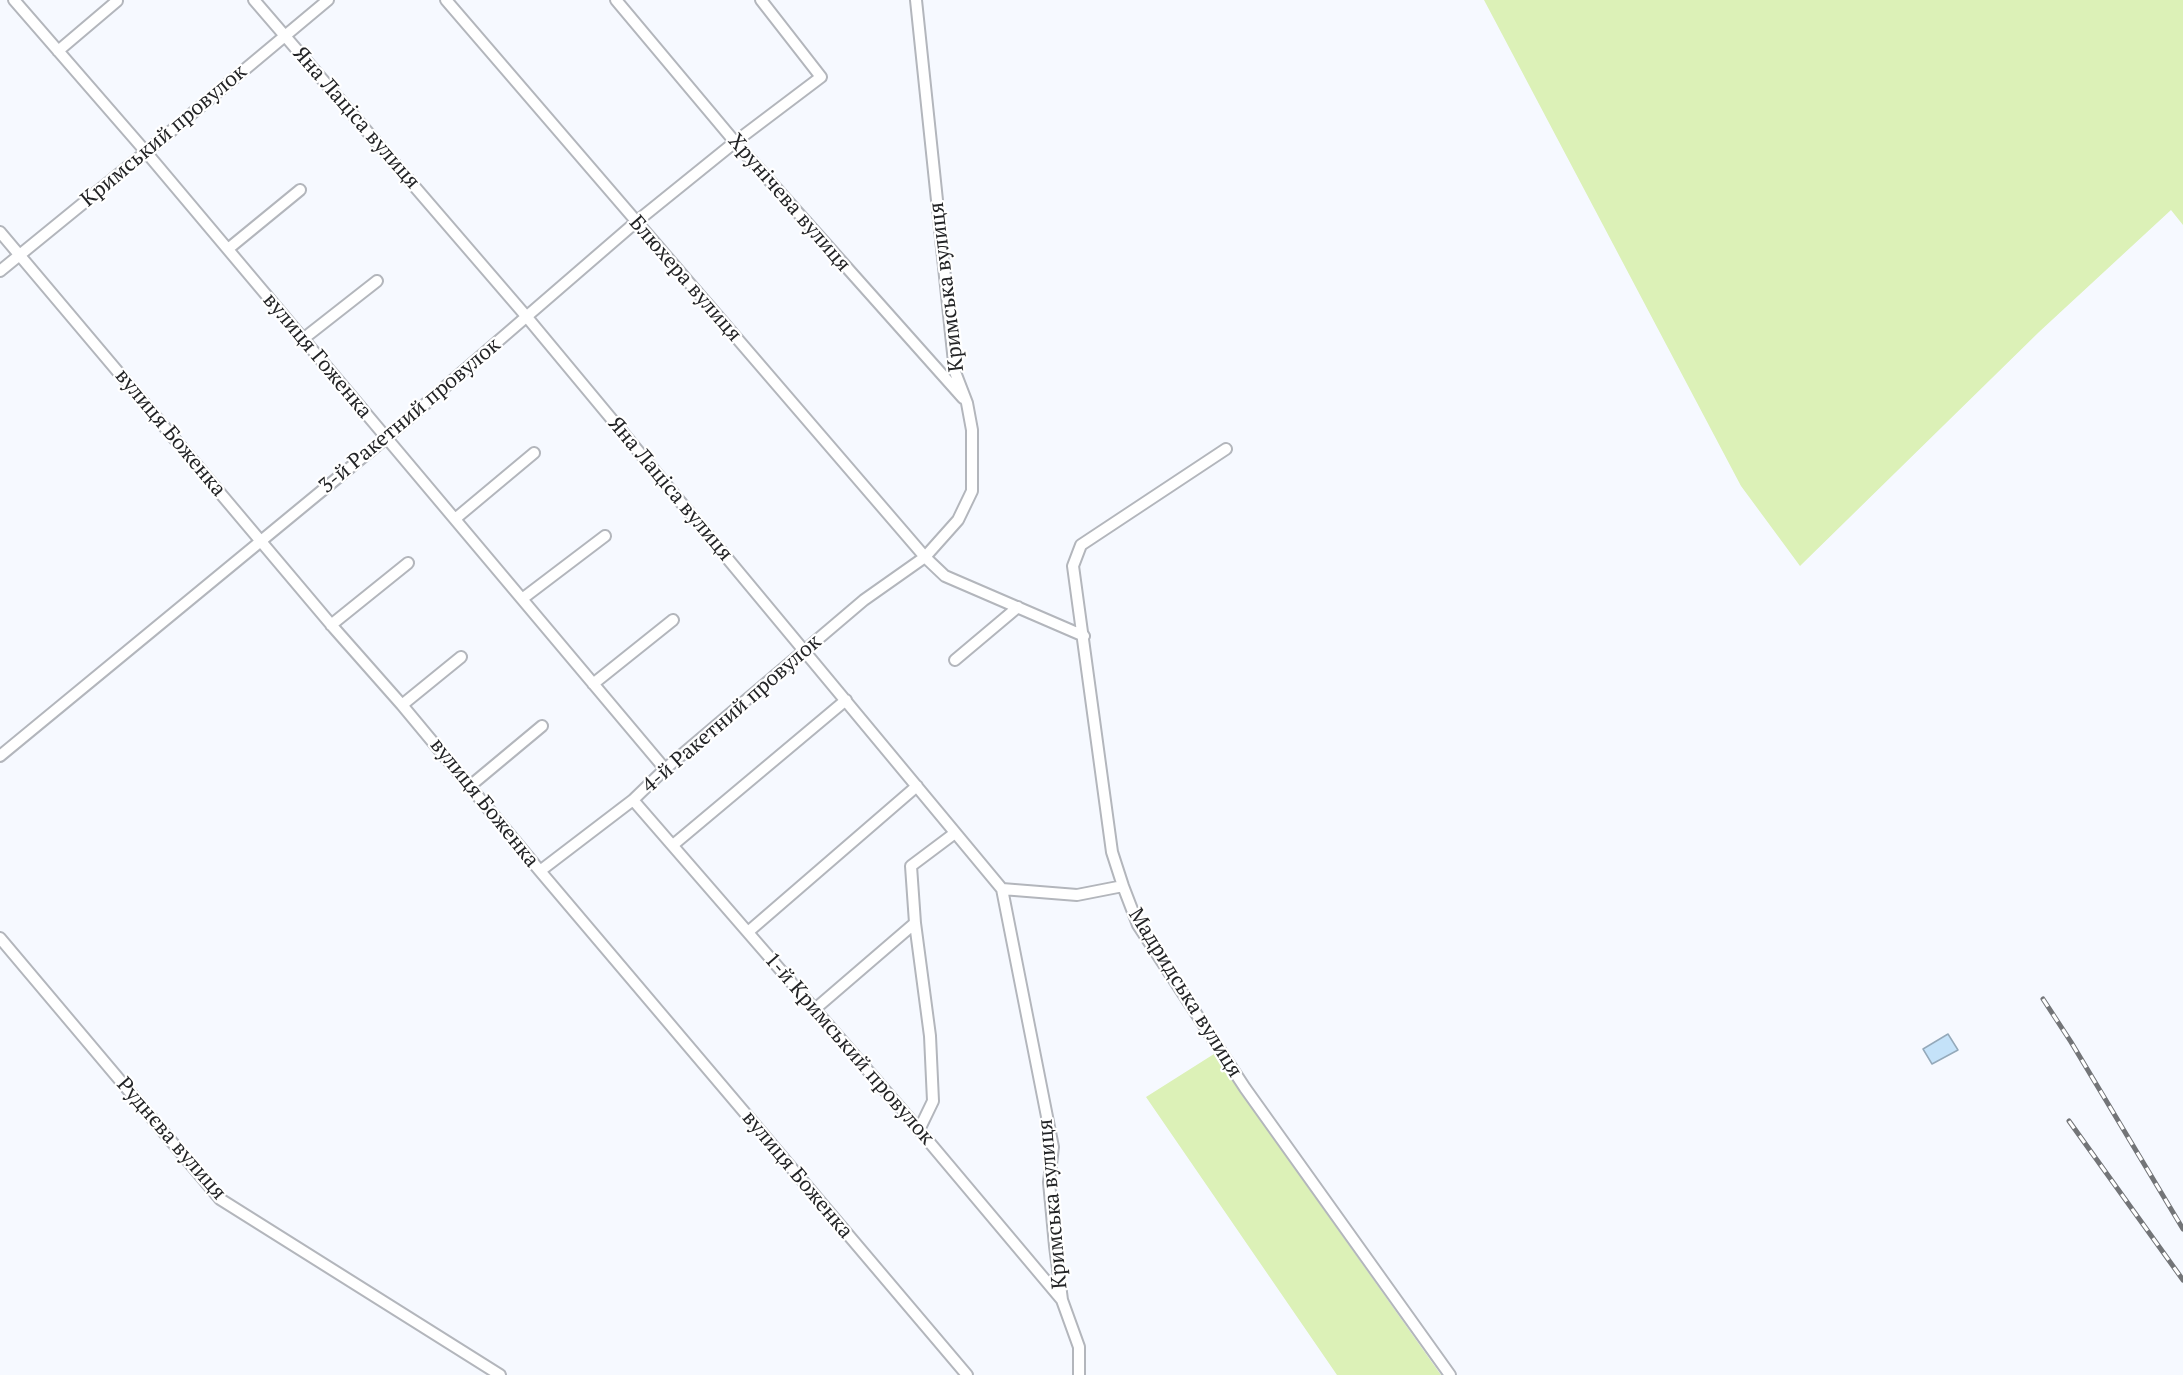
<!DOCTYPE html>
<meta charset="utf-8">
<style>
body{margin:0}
canvas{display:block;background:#f6f9ff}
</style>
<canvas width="2183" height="1375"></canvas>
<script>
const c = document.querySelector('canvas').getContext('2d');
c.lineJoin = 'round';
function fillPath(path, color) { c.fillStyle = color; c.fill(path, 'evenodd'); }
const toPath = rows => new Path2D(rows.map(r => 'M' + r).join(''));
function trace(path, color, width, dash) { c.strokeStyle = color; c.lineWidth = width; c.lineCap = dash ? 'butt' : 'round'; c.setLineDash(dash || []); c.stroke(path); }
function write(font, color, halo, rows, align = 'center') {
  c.font = font + ' "PT Serif",serif'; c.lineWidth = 4.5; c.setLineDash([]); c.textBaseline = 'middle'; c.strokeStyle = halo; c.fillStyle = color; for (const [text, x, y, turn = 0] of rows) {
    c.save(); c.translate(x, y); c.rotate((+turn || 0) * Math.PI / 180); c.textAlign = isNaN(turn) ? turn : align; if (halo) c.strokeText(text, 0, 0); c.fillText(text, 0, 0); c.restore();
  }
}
fillPath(toPath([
 [1484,0,2183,0,2183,225,2171,210,2039,332,1800,566,1741,486],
 [1214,1054,1256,1114,1441,1375,1337,1375,1146,1097]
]), '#dcf1b7');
const water = toPath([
 [1948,1034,1958,1050,1932,1064,1923,1049,1948,1034]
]);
fillPath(water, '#c4e2f9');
trace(water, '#94a9ba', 1.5);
const minor = toPath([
 [14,0,146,152,665,769],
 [254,0,526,316,1002,889,1077,895,1123,886],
 [446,0,925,557,945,576,1084,636],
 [616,0,735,142,963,398],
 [58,51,117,1],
 [0,232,334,628,402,705,540,871,967,1375],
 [228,249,300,190],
 [0,271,146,152,328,0],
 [303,339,377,281],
 [1226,449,1081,545,1073,566,1112,852,1123,886,1138,925,1245,1088,1450,1375],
 [455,519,534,453],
 [522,599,605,536],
 [331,625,408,563],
 [955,660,1018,607],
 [593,684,673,620],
 [402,705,461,657],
 [0,756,386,438,636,222,735,142,821,77,761,0],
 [470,786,542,726],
 [633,800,909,1118,1062,1300],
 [673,845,846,700],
 [540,871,633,800,665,769,864,600,925,557,958,520,972,491,972,430,967,403,955,372,916,0],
 [1002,889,1053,1147,1049,1182,1055,1246,1062,1300,1079,1347,1079,1375],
 [748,932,917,786],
 [0,938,220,1199,500,1375],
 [815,1009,915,923],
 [919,1130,933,1101,930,1036,915,923,911,866,955,833]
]);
trace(minor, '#b3b6bc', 14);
trace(minor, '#fff', 10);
const rail = toPath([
 [2043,999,2071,1042,2183,1229],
 [2069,1121,2183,1280]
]);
trace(rail, '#737578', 5);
trace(rail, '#fff', 3, [9]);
write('21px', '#232426', '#fff', [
 ["Яна Лаціса вулиця",356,118,49],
 ["Кримський провулок",164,136,-40],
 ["Хрунічева вулиця",789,203,49],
 ["Блюхера вулиця",685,279,49],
 ["Кримська вулиця",947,287,-97],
 ["вулиця Гоженка",317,356,50],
 ["3-й Ракетний провулок",410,416,-40],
 ["вулиця Боженка",170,433,50],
 ["Яна Лаціса вулиця",670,489,50],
 ["4-й Ракетний провулок",732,714,-41],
 ["вулиця Боженка",484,803,51],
 ["Мадридська вулиця",1185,993,58],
 ["1-й Кримський провулок",849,1049,49],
 ["Руднєва вулиця",171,1139,49],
 ["вулиця Боженка",797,1175,50],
 ["Кримська вулиця",1053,1204,-95]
]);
</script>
